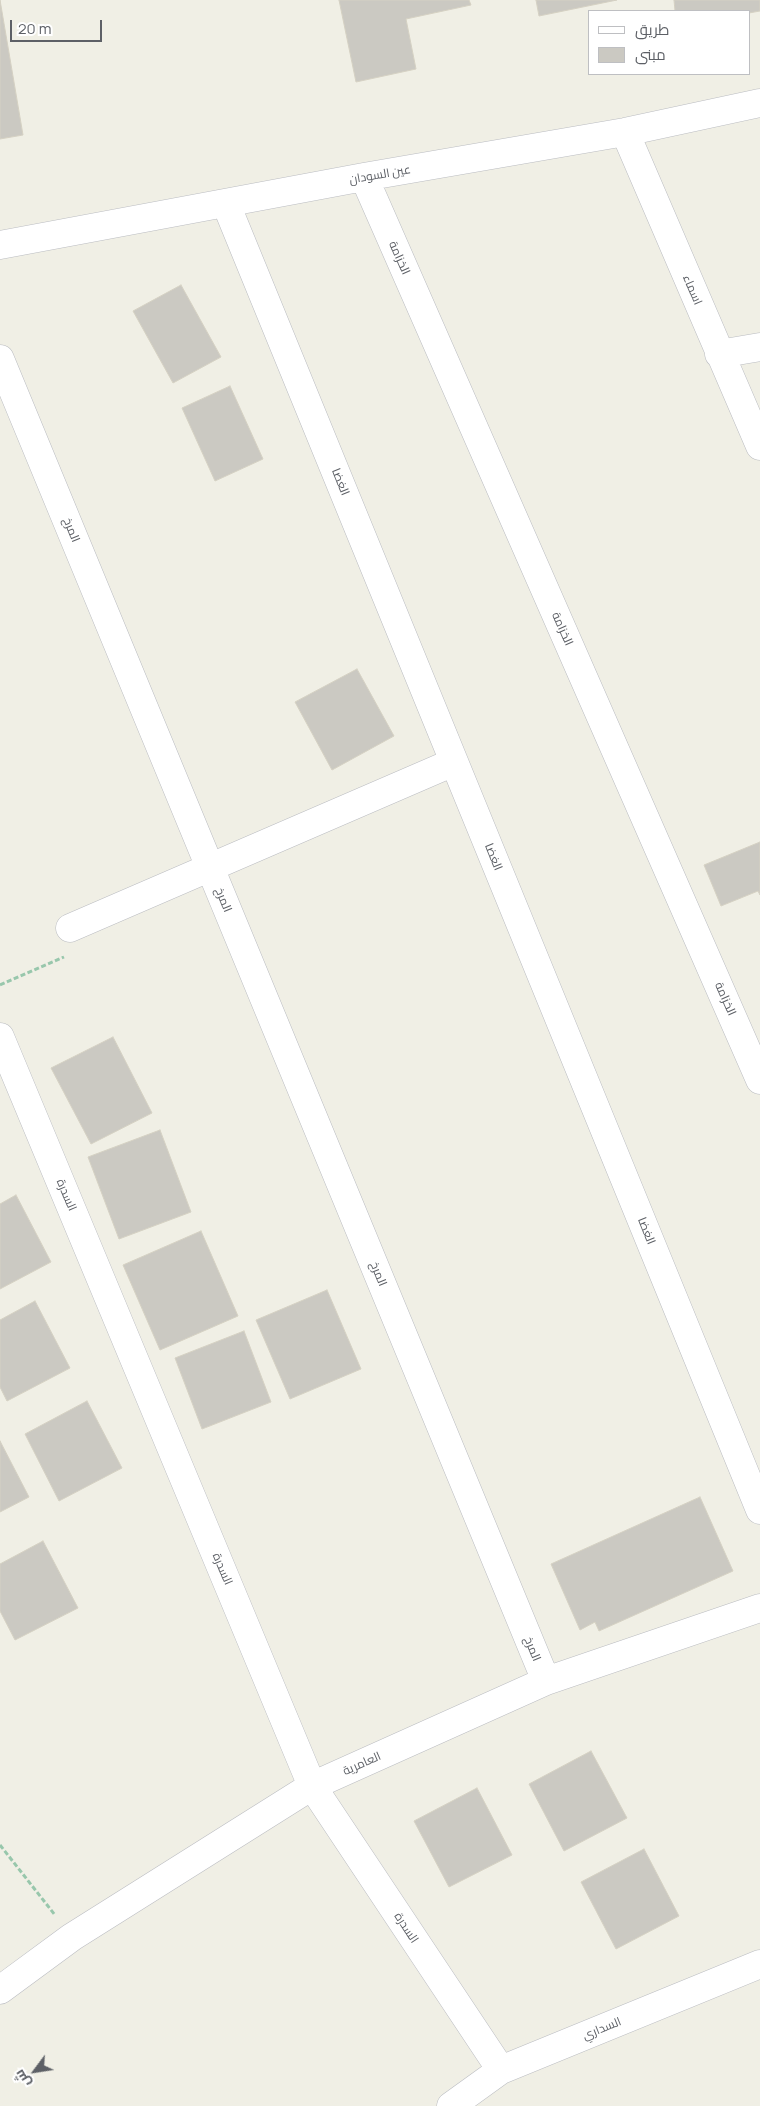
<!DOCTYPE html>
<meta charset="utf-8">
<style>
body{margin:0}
#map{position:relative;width:760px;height:2106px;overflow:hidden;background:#f0efe5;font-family:Manrope,Cairo,sans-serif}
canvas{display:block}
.legend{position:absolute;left:588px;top:10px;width:162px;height:65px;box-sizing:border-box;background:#fff;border:1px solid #bebfc2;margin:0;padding:6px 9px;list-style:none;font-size:15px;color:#5d6066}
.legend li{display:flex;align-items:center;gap:10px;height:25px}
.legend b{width:25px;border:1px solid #bebfc2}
.north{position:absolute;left:10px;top:2046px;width:50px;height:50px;-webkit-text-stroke:4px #fff;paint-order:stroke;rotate:239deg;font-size:14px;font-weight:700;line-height:20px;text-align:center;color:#5d6066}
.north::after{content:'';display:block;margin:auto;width:18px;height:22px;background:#5d6066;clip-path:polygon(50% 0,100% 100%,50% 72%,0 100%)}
.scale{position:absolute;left:10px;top:20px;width:92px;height:22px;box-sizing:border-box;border:2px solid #5d6066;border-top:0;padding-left:6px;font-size:15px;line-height:18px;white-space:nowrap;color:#5d6066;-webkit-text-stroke:4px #fff;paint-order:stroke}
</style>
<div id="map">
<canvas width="760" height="2106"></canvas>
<ul class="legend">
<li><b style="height:6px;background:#fff"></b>طريق</li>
<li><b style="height:14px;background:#cbc9c2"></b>مبنى</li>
</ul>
<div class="north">ش</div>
<div class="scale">20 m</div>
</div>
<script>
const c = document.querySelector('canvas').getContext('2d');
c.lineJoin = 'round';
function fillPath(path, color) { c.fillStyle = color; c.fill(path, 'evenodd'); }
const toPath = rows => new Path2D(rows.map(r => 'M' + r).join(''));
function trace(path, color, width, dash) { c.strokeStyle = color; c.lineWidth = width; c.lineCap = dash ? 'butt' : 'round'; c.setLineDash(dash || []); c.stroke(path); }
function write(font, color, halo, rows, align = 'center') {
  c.font = font + ' Manrope,Cairo,sans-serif'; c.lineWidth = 4; c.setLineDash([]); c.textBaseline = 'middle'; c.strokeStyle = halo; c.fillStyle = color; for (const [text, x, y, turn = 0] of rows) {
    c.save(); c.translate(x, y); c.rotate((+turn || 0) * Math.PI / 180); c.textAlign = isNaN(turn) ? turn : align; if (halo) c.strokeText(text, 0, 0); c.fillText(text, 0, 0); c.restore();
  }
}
const building = toPath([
 [0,0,23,135,0,139,0,0],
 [339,0,469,0,471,5,406,19,416,69,356,82,339,0],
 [536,0,617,0,539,16,536,0],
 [674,0,760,0,760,11,749,13,675,11,674,0],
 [181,285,221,357,173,383,133,311,181,285],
 [230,386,263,459,215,481,182,408,230,386],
 [357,669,394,736,332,770,295,702,357,669],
 [760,842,760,895,758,891,721,906,704,865,760,842],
 [113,1037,152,1113,91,1144,51,1068,113,1037],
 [160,1130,191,1212,119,1239,88,1157,160,1130],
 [16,1195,51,1262,0,1289,0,1204,16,1195],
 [201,1231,238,1316,160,1350,123,1265,201,1231],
 [327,1290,361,1369,290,1399,256,1320,327,1290],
 [35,1301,70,1368,7,1401,0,1387,0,1320,35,1301],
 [244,1331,271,1402,202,1429,175,1358,244,1331],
 [87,1401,122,1468,59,1501,25,1434,87,1401],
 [0,1441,29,1497,0,1512,0,1441],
 [700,1497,733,1571,599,1631,595,1622,580,1630,551,1564,700,1497],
 [43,1541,78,1608,15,1640,0,1611,0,1564,43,1541],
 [591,1751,627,1818,564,1851,529,1784,591,1751],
 [477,1788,512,1855,449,1887,414,1821,477,1788],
 [644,1849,679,1916,616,1949,581,1882,644,1849]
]);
fillPath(building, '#cbc9c2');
trace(building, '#d5d1c3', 1);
const minor = toPath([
 [625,132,760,446],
 [364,177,760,1080],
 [226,204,760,1510],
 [0,245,364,177,625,132,760,103],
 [719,354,760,347],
 [0,359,546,1681],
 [70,928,454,762],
 [0,1037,312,1786,501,2070],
 [0,1990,72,1937,312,1786,546,1681,760,1608],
 [451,2106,501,2070,760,1964]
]);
trace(minor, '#babcc1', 29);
trace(toPath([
 [0,985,64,957],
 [0,1845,55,1915]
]), '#98c7ac', 3, [5, 2.5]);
trace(minor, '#fff', 28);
write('12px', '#5d6066', '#fff', [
 ["عين السودان",380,175,-10],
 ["الخزامة",399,258,66],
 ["اسماء",692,290,67],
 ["الغضا",340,482,68],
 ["المرخ",71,530,68],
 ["الخزامة",562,629,66],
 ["الغضا",493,857,68],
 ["المرخ",223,900,68],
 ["الخزامة",725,999,66],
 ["السدرة",66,1195,67],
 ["الغضا",646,1231,68],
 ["المرخ",378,1274,68],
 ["السدرة",222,1569,67],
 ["المرخ",532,1649,68],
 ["العامرية",362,1764,-24],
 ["السدرة",406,1928,57],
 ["السداري",602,2029,-22]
]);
</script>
